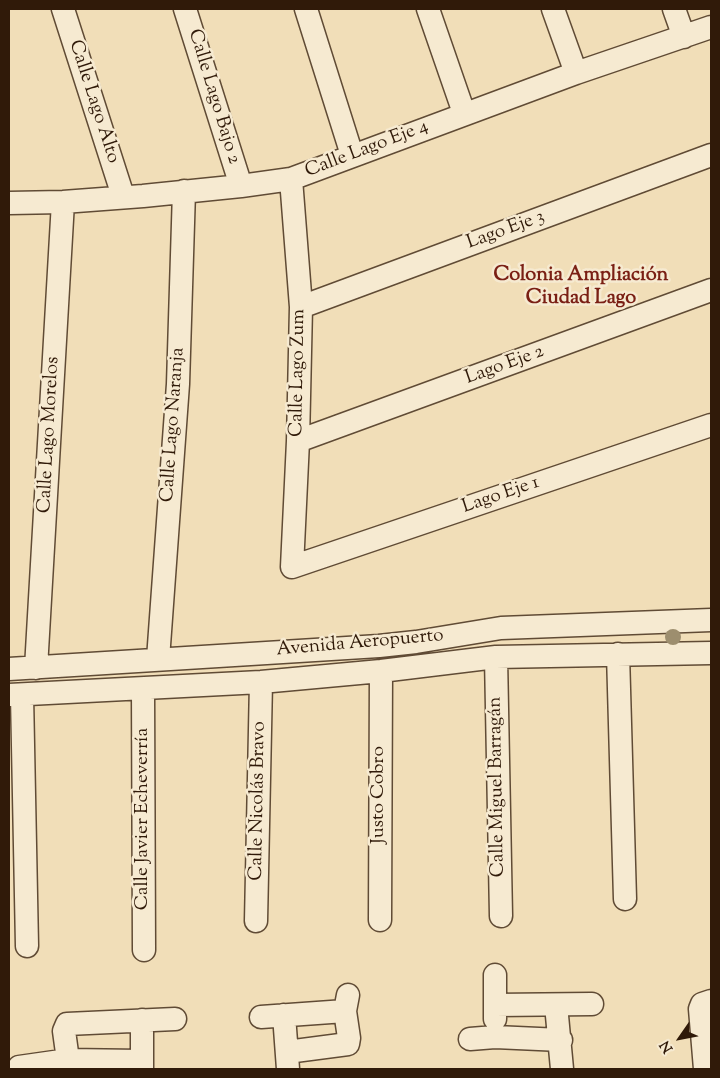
<!DOCTYPE html>
<meta charset="utf-8">
<style>
body{margin:0}
#map{position:relative;width:720px;height:1078px;overflow:hidden;background:#f1deb8;font-family:"Sorts Mill Goudy",serif}
canvas{display:block}
.frame{position:absolute;inset:0;border:10px solid #301a09;pointer-events:none}
.north{position:absolute;left:655px;top:1013px;width:50px;height:50px;-webkit-text-stroke:4px #f6ead1;paint-order:stroke;rotate:237deg;font-size:14px;font-weight:700;line-height:20px;text-align:center;color:#301a09}
.north::after{content:'';display:block;margin:auto;width:18px;height:22px;background:#301a09;clip-path:polygon(50% 0,100% 100%,50% 72%,0 100%)}
</style>
<div id="map">
<canvas width="720" height="1078"></canvas>
<div class="frame"></div>
<div class="north">N</div>
</div>
<script>
const c = document.querySelector('canvas').getContext('2d');
c.lineJoin = 'round';
const toPath = rows => new Path2D(rows.map(r => 'M' + r).join(''));
function trace(path, color, width, dash) { c.strokeStyle = color; c.lineWidth = width; c.lineCap = dash ? 'butt' : 'round'; c.setLineDash(dash || []); c.stroke(path); }
function write(font, color, halo, rows, align = 'center') {
  c.font = font + ' "Sorts Mill Goudy",serif'; c.lineWidth = 5; c.setLineDash([]); c.textBaseline = 'middle'; c.strokeStyle = halo; c.fillStyle = color; for (const [text, x, y, turn = 0] of rows) {
    c.save(); c.translate(x, y); c.rotate((+turn || 0) * Math.PI / 180); c.textAlign = isNaN(turn) ? turn : align; if (halo) c.strokeText(text, 0, 0); c.fillText(text, 0, 0); c.restore();
  }
}
const minor = toPath([
 [63,9,123,196],
 [185,9,241,186],
 [306,9,352,155],
 [428,9,464,113],
 [553,9,576,73],
 [674,9,684,37],
 [291,179,301,307,298,441,292,567,711,425],
 [9,203,63,202,143,196,241,186,291,179,576,73,711,27],
 [301,307,711,155],
 [298,441,711,290],
 [618,654,625,899],
 [496,657,501,916],
 [158,659,178,384,184,191],
 [36,668,63,202],
 [9,669,379,646,416,642,501,628,711,620],
 [143,689,144,950],
 [9,695,261,682,381,671,496,657,711,653],
 [22,695,27,946],
 [380,920,381,671],
 [256,921,261,682],
 [495,975,495,1019],
 [495,1005,592,1004],
 [556,1005,562,1069],
 [284,1015,288,1069],
 [261,1017,345,1011],
 [470,1039,495,1037,561,1040],
 [287,1052,348,1044,349,1038,345,1011,348,995],
 [68,1060,64,1031,67,1024,175,1019],
 [19,1067,68,1060,141,1061],
 [142,1069,142,1020],
 [705,1069,700,1009,702,1004,711,1001]
]);
trace(minor, '#604b35', 25);
trace(minor, '#f6ead1', 22);
c.fillStyle = '#9d8e6e';
for (const [x, y] of [
 [673,637]
]) { c.beginPath(); c.arc(x, y, 8, 0, 2 * Math.PI); c.fill(); }
write('19px', '#301a09', '#f6ead1', [
 ["Calle Lago Bajo 2",213,97,73],
 ["Calle Lago Alto",93,102,72],
 ["Calle Lago Eje 4",367,150,-21],
 ["Lago Eje 3",506,231,-20],
 ["Lago Eje 2",505,366,-20],
 ["Calle Lago Zum",299,373,-89],
 ["Calle Lago Naranja",174,425,-86],
 ["Calle Lago Morelos",50,435,-87],
 ["Lago Eje 1",501,496,-19],
 ["Avenida Aeropuerto",360,644,-5],
 ["Calle Miguel Barragán",498,787,-91],
 ["Justo Cobro",380,795,-90],
 ["Calle Nicolás Bravo",259,801,-89],
 ["Calle Javier Echeverría",144,819,-90]
]);
write('bold 20px', '#7a1f14', '#f6ead1', [
 ["Colonia Ampliación",581,277],
 ["Ciudad Lago",581,300]
]);
</script>
